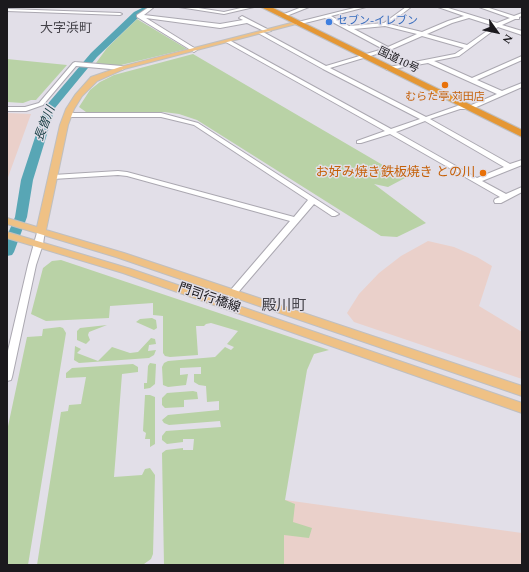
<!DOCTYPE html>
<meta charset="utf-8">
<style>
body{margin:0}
#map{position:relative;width:529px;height:572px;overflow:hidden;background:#e2dfe8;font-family:Spectral,serif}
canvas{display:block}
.frame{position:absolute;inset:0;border:8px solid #1b191d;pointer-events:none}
.north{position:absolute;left:477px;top:12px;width:40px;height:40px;-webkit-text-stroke:3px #e2dfe8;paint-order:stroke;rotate:123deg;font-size:11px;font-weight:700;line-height:16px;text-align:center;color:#1b191d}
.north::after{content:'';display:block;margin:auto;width:14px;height:18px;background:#1b191d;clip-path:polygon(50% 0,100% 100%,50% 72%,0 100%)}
</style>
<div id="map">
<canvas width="529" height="572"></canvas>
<div class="frame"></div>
<div class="north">N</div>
</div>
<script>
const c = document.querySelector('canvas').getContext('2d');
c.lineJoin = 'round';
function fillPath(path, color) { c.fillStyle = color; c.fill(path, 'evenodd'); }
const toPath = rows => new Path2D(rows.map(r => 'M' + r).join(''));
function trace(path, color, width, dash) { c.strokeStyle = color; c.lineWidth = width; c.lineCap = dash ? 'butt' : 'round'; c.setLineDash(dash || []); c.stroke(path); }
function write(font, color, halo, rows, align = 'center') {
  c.font = font + ' Spectral,"Noto Sans JP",serif'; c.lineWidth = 3; c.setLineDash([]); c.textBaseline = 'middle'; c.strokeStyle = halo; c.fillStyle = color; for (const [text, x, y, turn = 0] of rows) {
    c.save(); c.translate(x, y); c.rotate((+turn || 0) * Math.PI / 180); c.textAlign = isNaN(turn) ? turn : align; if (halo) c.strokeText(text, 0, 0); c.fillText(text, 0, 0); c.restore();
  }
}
fillPath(toPath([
 [7,113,31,114,7,180],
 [428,241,454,247,477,257,492,266,479,306,522,332,522,379,354,322,347,313,359,294,379,273,401,256],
 [285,500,522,533,522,565,259,565]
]), '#ead0ca');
fillPath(toPath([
 [137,19,187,49,117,66,96,63,107,48],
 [193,54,405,178,388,187,374,184,426,223,397,237,381,236,197,120,179,114,164,112,86,112,79,107,90,90,100,82,114,75],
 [7,59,67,65,36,100,31,100,23,103,7,102],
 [61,260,329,350,314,354,307,370,285,500,295,504,293,522,312,528,309,538,284,535,284,565,164,565,162,453,166,450,183,448,183,450,193,450,194,439,183,439,183,442,167,444,162,440,162,436,166,431,221,427,220,421,169,425,164,423,162,420,168,415,219,410,219,401,207,402,206,386,199,385,194,382,194,374,201,374,201,367,180,368,180,375,188,374,186,385,168,387,163,385,162,367,164,363,168,361,215,357,225,347,231,350,234,347,227,344,238,331,211,323,206,324,204,326,196,326,198,355,170,357,165,356,163,353,163,316,153,315,153,303,110,306,109,318,46,321,31,314,43,268,52,261],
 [152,318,156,320,157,328,154,330,136,322,140,319],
 [107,325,89,332,88,335,90,340,86,344,77,340,77,331,80,328],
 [60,327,63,328,66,333,28,565,7,565,7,431,27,337,42,336,43,329],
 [151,338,155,339,156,344,149,345,148,351,156,350,154,355,149,358,79,363,74,360,75,346,81,349,77,353,98,361,112,347,130,353,138,352],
 [150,363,156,364,155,384,150,388,144,389,144,383,147,383,148,366],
 [133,364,138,367,138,372,122,374,114,477,142,475,145,469,150,468,155,475,153,554,151,559,144,564,136,565,37,565,61,412,68,411,69,405,81,404,86,377,66,378,66,373,72,368],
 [193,391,197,392,198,399,184,400,184,407,165,408,162,405,162,398,167,393],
 [145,395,150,395,155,397,155,444,150,447,150,439,145,439,146,433,143,431]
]), '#b9d2a6');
fillPath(toPath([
 [144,7,153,7,140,16,97,57,55,108,33,180,27,217,14,252,12,255,7,256,7,236,15,217,21,180,45,107,91,53,134,12,144,7]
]), '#58a6b5');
const minor = toPath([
 [149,7,154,7,144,15,220,24,243,20,239,18,242,16,271,31,266,32,247,23,220,28,146,18,196,49,197,50,194,52,137,17,137,15,149,7],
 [179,7,192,7,224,12,245,7,254,7,224,14,179,7],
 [302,7,309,7,284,17,279,16,302,7],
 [358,7,366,7,331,16,349,26,384,23,406,7,411,7,389,24,422,32,448,21,464,16,438,7,445,7,497,23,510,18,479,7,486,7,514,16,522,13,522,16,519,17,519,19,515,19,502,25,522,31,522,35,498,27,459,56,434,61,472,78,522,56,522,60,477,80,502,91,522,83,522,87,472,109,460,109,430,119,510,164,522,160,522,165,482,181,506,194,522,187,522,192,501,203,495,203,494,201,495,199,500,197,390,134,361,143,357,143,357,141,385,131,224,41,229,40,391,129,420,119,323,69,258,33,263,32,326,66,383,49,325,18,297,25,294,23,358,7],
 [469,18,494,26,467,45,427,34,452,23,469,18],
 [385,26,417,34,388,47,354,29,385,26],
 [422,36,464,48,455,54,389,67,386,69,387,70,428,63,497,94,469,106,460,105,426,117,330,68,390,50,422,36],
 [425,121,504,167,477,178,396,132,425,121],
 [7,9,120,13,122,14,120,15,7,11,7,9],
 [75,62,122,66,125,68,122,70,76,66,43,105,26,111,7,111,7,107,25,107,39,103,73,63,75,62],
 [161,113,198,123,339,214,335,216,332,216,314,204,235,296,232,297,229,296,227,294,229,292,290,221,127,176,118,175,53,179,49,177,53,175,118,171,127,172,294,217,308,200,194,125,186,123,161,117,68,117,65,115,68,113,161,113],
 [38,229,41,229,45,231,43,244,36,265,12,377,11,380,7,381,7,355,28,265,38,229]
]);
const major = toPath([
 [295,22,300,23,124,69,97,81,82,96,74,109,68,125,46,230,124,253,522,386,522,396,116,257,7,224,7,218,37,227,60,125,66,109,75,95,91,77,120,67,295,22],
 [7,232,131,269,522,403,522,413,123,273,7,238,7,232]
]);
const highway = toPath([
 [261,7,271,7,522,130,522,137,261,7]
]);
trace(minor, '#aba8b1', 2);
trace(major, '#bfbfc0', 2);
trace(highway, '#bfbfc0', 2);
fillPath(minor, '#fff');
fillPath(major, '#efc185');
fillPath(highway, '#e59734');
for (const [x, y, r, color] of [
 [329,22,4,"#3f7fe0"],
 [445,85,4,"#e8710a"],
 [483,173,4,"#e8710a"]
]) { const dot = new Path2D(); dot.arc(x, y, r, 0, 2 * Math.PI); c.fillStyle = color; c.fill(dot); trace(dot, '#e2dfe8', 1.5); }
write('11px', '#366cbe', '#e2dfe8', [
 ["セブン-イレブン",337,22]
], 'left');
write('11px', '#1b191d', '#e2dfe8', [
 ["国道10号",398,61,26]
]);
write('11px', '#c56008', '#e2dfe8', [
 ["むらた亭 苅田店",445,98]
]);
write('italic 12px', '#1b4047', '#e2dfe8', [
 ["長曽川",46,124,-69]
]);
write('13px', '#444249', '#e2dfe8', [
 ["大字浜町",66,29]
]);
write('13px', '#c56008', '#e2dfe8', [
 ["お好み焼き鉄板焼き との川",475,173]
], 'right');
write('13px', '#1b191d', '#e2dfe8', [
 ["門司行橋線",209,299,19]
]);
write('15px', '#444249', '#e2dfe8', [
 ["殿川町",284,307]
]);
</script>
